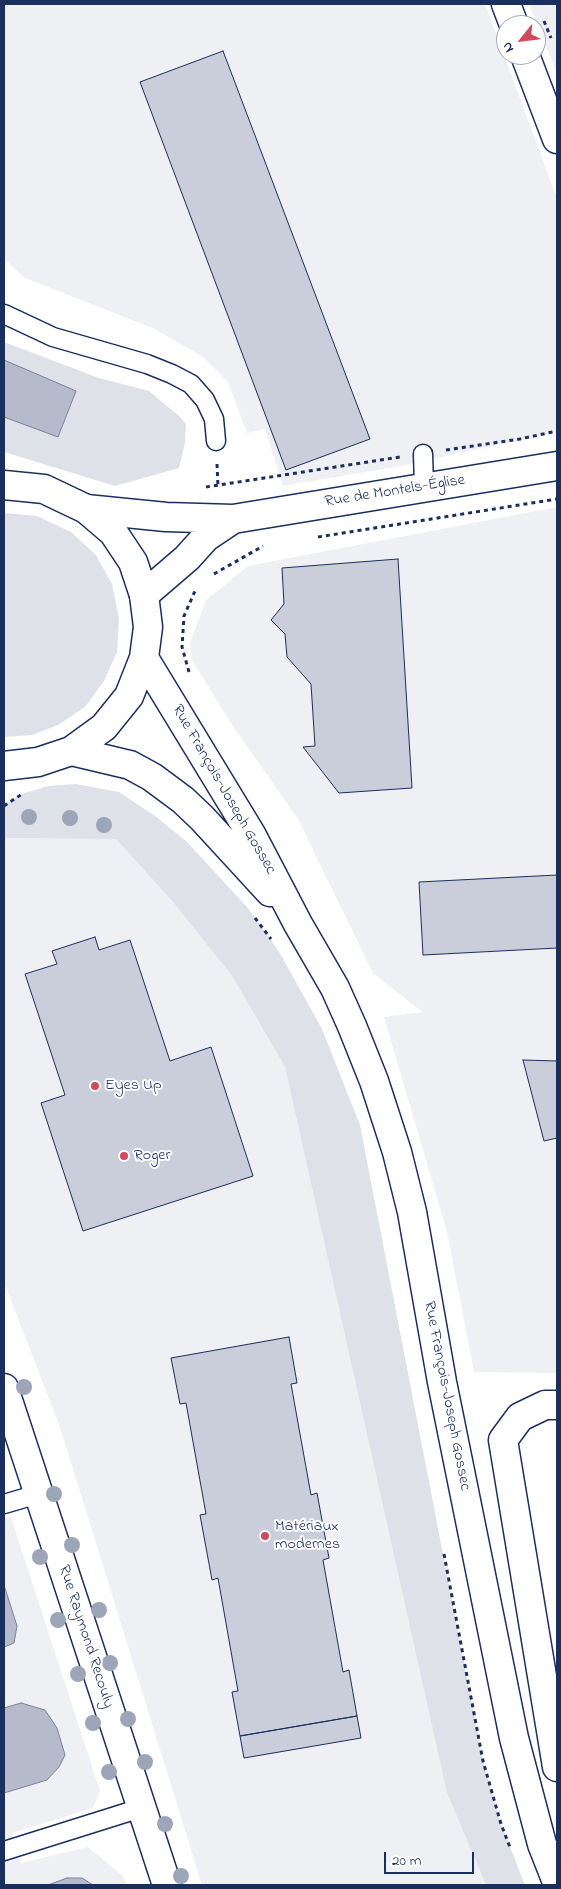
<!DOCTYPE html>
<meta charset="utf-8">
<style>
body{margin:0}
#map{position:relative;width:561px;height:1889px;overflow:hidden;background:#fff;font-family:"Indie Flower",sans-serif}
canvas{display:block}
.frame{position:absolute;inset:0;border:5px solid #1b2f5e;pointer-events:none}
.north{position:absolute;left:496px;top:15px;width:50px;height:50px;box-sizing:border-box;background:#fff;border:1px solid #a4acbf;border-radius:50%;rotate:241deg;font-size:14px;font-weight:700;line-height:20px;text-align:center;color:#1b2f5e}
.north::after{content:'';display:block;margin:auto;width:18px;height:22px;background:#d1495b;clip-path:polygon(50% 0,100% 100%,50% 72%,0 100%)}
.scale{position:absolute;left:384px;top:1852px;width:90px;height:22px;box-sizing:border-box;border:2px solid #1b2f5e;border-top:0;padding-left:6px;font-size:15px;line-height:18px;white-space:nowrap;color:#1b2f5e;-webkit-text-stroke:4px #fff;paint-order:stroke}
</style>
<div id="map">
<canvas width="561" height="1889"></canvas>
<div class="frame"></div>
<div class="north">N</div>
<div class="scale">20 m</div>
</div>
<script>
const c = document.querySelector('canvas').getContext('2d');
c.lineJoin = 'round';
function fillPath(path, color) { c.fillStyle = color; c.fill(path, 'evenodd'); }
const toPath = rows => new Path2D(rows.map(r => 'M' + r).join(''));
function trace(path, color, width, dash) { c.strokeStyle = color; c.lineWidth = width; c.lineCap = dash ? 'butt' : 'round'; c.setLineDash(dash || []); c.stroke(path); }
function write(font, color, halo, rows, align = 'center') {
  c.font = font + ' "Indie Flower",sans-serif'; c.lineWidth = 4; c.setLineDash([]); c.textBaseline = 'middle'; c.strokeStyle = halo; c.fillStyle = color; for (const [text, x, y, turn = 0] of rows) {
    c.save(); c.translate(x, y); c.rotate((+turn || 0) * Math.PI / 180); c.textAlign = isNaN(turn) ? turn : align; if (halo) c.strokeText(text, 0, 0); c.fillText(text, 0, 0); c.restore();
  }
}
fillPath(toPath([
 [4,4,485,4,557,198,557,432,401,466,283,486,265,429,247,433,228,382,203,357,155,329,25,278,4,259],
 [529,4,557,4,557,74],
 [557,507,557,1373,474,1372,447,1232,384,1017,422,1012,373,973,298,819,232,725,192,660,190,643,206,600,248,566],
 [4,838,116,839,173,902,232,976,285,1067,447,1793,486,1885,202,1885,60,1427,4,1282],
 [11,1517,100,1791,93,1808,12,1833,16,1847,21,1863,88,1847,123,1876,127,1885,4,1885,4,1519]
]), '#eff0f4');
fillPath(toPath([
 [4,342,99,378,149,391,179,416,186,424,185,443,179,468,115,486,4,452],
 [4,513,37,516,71,532,96,555,112,584,119,618,117,652,104,681,85,707,58,725,32,735,5,737],
 [76,784,119,792,155,816,186,841,248,908,278,950,322,1029,360,1125,483,1761,501,1824,525,1885,486,1885,447,1793,285,1067,232,976,173,902,116,839,4,838,4,806,8,802,25,793,48,786]
]), '#dee1e7');
const water = toPath([
 [4,360,76,391,58,437,4,417,4,360],
 [4,1585,17,1626,14,1643,4,1647,4,1585],
 [21,1703,45,1710,57,1728,65,1755,59,1767,47,1780,4,1793,4,1708,21,1703],
 [67,1878,82,1878,93,1885,48,1885,67,1878]
]);
fillPath(water, '#b5bbca');
trace(water, '#77839f', 1);
const building = toPath([
 [223,51,370,439,286,470,140,82,223,51],
 [398,559,412,788,339,793,303,747,315,746,311,684,287,657,285,634,271,620,284,604,282,568,398,559],
 [557,875,557,948,423,955,419,882,557,875],
 [95,937,99,950,130,940,170,1061,211,1047,253,1176,83,1231,41,1103,65,1095,25,974,57,964,52,951,95,937],
 [523,1060,557,1061,557,1138,544,1141,523,1060],
 [289,1337,297,1383,291,1384,311,1495,317,1493,329,1558,323,1560,343,1672,349,1670,357,1716,240,1736,232,1692,238,1691,218,1578,212,1580,200,1515,206,1514,186,1403,180,1404,171,1358,289,1337],
 [357,1716,361,1738,244,1758,240,1736,357,1716]
]);
fillPath(building, '#caceda');
trace(building, '#1b2f5e', 1);
const service = toPath([
 [4,314,53,337,147,364,172,374,191,384,205,400,214,419,216,441],
 [423,454,424,486],
 [4,1504,38,1494],
 [4,1851,141,1808]
]);
const minor = toPath([
 [506,4,514,25],
 [525,55,557,139],
 [86,509,166,517,233,519,557,466],
 [144,595,187,558,206,537,233,519],
 [4,1388,167,1885],
 [557,1405,545,1405,520,1417,503,1440,557,1767]
]);
const primary = toPath([
 [4,485,44,489,86,509,113,532,133,562,144,595,148,627,144,658,129,696,104,727,71,751,38,762,4,766],
 [144,658,251,834,298,924,335,988,352,1026,374,1081,397,1152,412,1212,442,1382,514,1738,542,1844,557,1882],
 [71,751,130,765,152,777,183,800,202,818,270,892]
]);
trace(service, '#1b2f5e', 21);
trace(minor, '#1b2f5e', 31);
trace(primary, '#1b2f5e', 31);
trace(toPath([
 [544,21,551,38],
 [446,450,520,439,557,431],
 [217,464,218,486],
 [206,487,400,457],
 [318,537,557,499],
 [214,574,263,546],
 [189,672,182,647,184,616,195,591],
 [4,806,22,794],
 [255,918,271,939],
 [444,1554,483,1761,501,1824,511,1850]
]), '#1b2f5e', 3, [4, 4]);
trace(service, '#fff', 18);
trace(minor, '#fff', 28);
trace(primary, '#fff', 28);
c.fillStyle = '#9da5b9';
for (const [x, y] of [
 [29,817],
 [70,818],
 [104,825],
 [24,1387],
 [54,1494],
 [72,1545],
 [40,1557],
 [99,1610],
 [58,1620],
 [110,1663],
 [78,1674],
 [128,1719],
 [93,1723],
 [145,1762],
 [109,1772],
 [165,1824],
 [181,1876]
]) { c.beginPath(); c.arc(x, y, 8, 0, 2 * Math.PI); c.fill(); }
for (const [x, y, r, color] of [
 [95,1086,5,"#d1495b"],
 [124,1156,5,"#d1495b"],
 [265,1536,5,"#d1495b"]
]) { const dot = new Path2D(); dot.arc(x, y, r, 0, 2 * Math.PI); c.fillStyle = color; c.fill(dot); trace(dot, '#fff', 2); }
write('16px', '#1b2f5e', '#fff', [
 ["Rue de Montels-Église",395,492,-9],
 ["Rue François-Joseph Gossec",223,790,60],
 ["Rue François-Joseph Gossec",446,1396,79],
 ["Rue Raymond Recouly",85,1637,72]
]);
write('16px', '#1b2f5e', '#fff', [
 ["Eyes Up",105,1086],
 ["Roger",134,1156],
 ["Matériaux",275,1527],
 ["modernes",275,1545]
], 'left');
</script>
